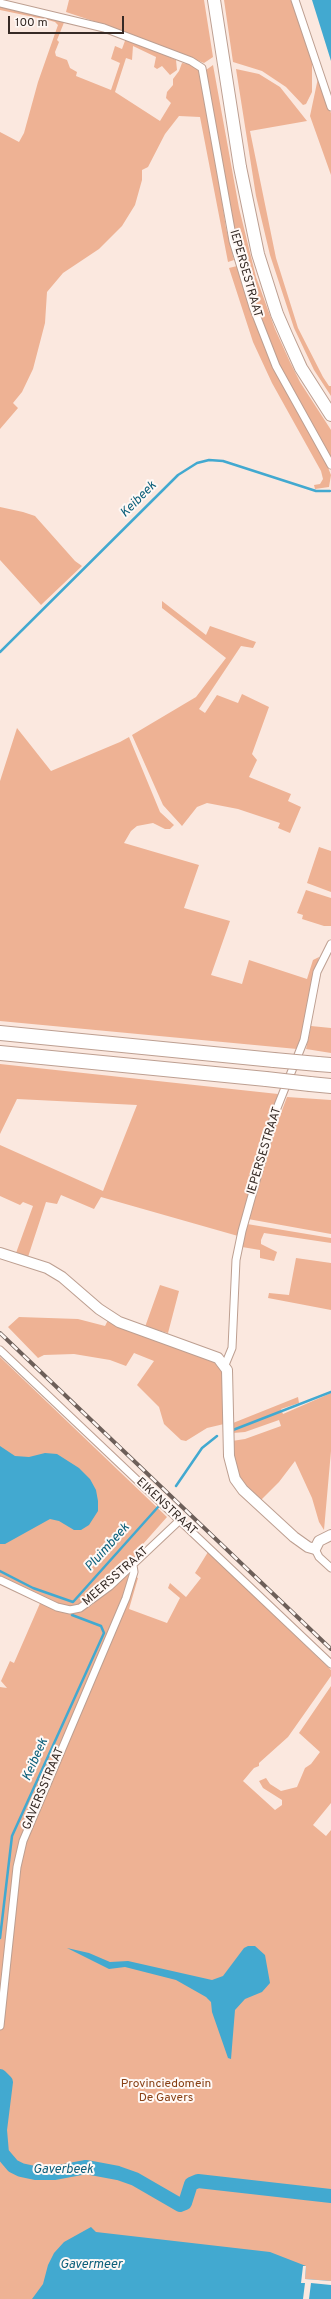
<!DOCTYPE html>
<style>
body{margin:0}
#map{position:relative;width:331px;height:2299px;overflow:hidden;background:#fbe8df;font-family:Overpass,sans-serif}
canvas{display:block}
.scale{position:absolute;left:8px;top:16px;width:116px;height:18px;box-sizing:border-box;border:2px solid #362a25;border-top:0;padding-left:5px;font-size:12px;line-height:14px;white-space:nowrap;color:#362a25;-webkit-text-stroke:3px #fff8f5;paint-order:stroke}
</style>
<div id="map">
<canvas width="331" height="2299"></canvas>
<div class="scale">100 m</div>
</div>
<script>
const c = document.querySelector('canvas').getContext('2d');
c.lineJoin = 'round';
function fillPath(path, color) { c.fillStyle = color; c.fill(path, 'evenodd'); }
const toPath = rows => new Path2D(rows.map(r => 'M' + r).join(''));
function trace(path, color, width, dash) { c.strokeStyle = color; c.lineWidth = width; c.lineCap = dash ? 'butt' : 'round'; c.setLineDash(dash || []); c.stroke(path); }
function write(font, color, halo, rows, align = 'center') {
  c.font = font + ' Overpass,sans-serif'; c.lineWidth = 4; c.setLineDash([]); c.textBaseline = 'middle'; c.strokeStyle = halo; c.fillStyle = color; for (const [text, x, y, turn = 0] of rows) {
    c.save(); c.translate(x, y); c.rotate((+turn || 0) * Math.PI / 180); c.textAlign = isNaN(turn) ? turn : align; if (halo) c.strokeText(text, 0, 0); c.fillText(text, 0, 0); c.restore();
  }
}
fillPath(toPath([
 [69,0,204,0,213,57,204,63,117,29,66,12],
 [224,0,293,0,312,62,312,92,306,104,303,105,286,87,262,71,233,62],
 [0,5,65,20,57,40,59,42,55,52,56,56,67,60,70,68,77,72,76,76,111,90,120,63,111,59,115,46,122,49,126,38,176,60,177,70,170,75,162,66,157,69,154,67,156,57,133,46,132,60,126,58,115,92,160,121,171,103,166,98,167,92,173,85,173,79,179,71,182,63,189,64,198,69,204,85,226,228,234,260,228,262,200,117,179,116,165,134,148,167,142,170,142,180,135,205,122,226,99,249,63,273,47,292,45,323,33,369,22,392,13,403,18,408,0,429,0,132,19,142,24,133,38,82,58,25,55,22,48,20,0,10],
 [213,65,239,208,256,277,275,329,290,362,300,382,331,430,331,457,275,357,254,301,234,229,223,173,206,70],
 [236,69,259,74,280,87,307,121,250,131,276,258,298,328,323,377,329,386,331,386,331,396,314,370,294,328,270,255,256,196],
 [318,78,331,113,331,175,310,116],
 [237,266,265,349,295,408,323,455,331,475,329,487,315,489,314,485,320,484,323,479,321,471,272,383,253,342,229,268],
 [0,507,23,512,35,516,75,561,82,566,41,605,0,560],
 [162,601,206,635,210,626,256,642,253,648,241,646,199,709,205,713,217,695,238,703,242,694,269,707,252,754,257,760,249,777,291,794,288,801,301,807,290,833,278,828,280,823,238,809,207,803,197,807,182,826,163,805,132,735,196,697,226,658,162,608],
 [17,728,51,771,120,742,129,737,160,812,174,825,170,829,165,829,153,823,137,826,131,831,124,843,199,865,184,908,230,921,211,975,242,984,249,960,307,979,313,960,319,957,302,1039,297,1049,0,1021,0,781],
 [319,847,331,851,331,892,307,883],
 [306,890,331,898,331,926,324,926,302,919,303,915,297,913],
 [311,1026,331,1028,331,1053,306,1049],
 [0,1064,278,1094,238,1236,101,1197,94,1209,61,1195,57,1204,46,1202,28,1257,16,1253,33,1206,23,1202,20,1205,0,1196,0,1145,103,1191,137,1105,17,1099,0,1134],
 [287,1097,331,1100,331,1234,248,1219,269,1145],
 [247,1224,331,1238,331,1243,264,1233,261,1240,261,1244,277,1252,274,1261,260,1258,260,1250,242,1247],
 [296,1258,331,1263,331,1310,268,1298,269,1293,289,1295],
 [160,1285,179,1291,168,1333,145,1327],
 [19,1317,78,1319,105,1326,108,1320,212,1360,221,1370,224,1381,224,1424,207,1428,186,1441,181,1440,164,1424,159,1407,137,1385,154,1361,134,1353,126,1366,110,1360,74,1354,44,1355,38,1358,8,1327],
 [0,1357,167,1517,143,1544,145,1548,133,1560,87,1601,75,1607,54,1603,0,1578],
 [331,1393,331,1451,324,1530,319,1522,312,1498,295,1461,279,1482,260,1501,238,1476,234,1463,232,1441,245,1439,281,1426,279,1420,245,1432,233,1433,233,1423,298,1397,299,1403,281,1409,283,1414],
 [208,1552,331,1670,331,1676,288,1737,259,1763,259,1766,254,1768,243,1781,275,1810,282,1805,282,1800,263,1788,259,1781,266,1778,270,1784,281,1791,297,1787,305,1768,311,1764,320,1752,299,1733,331,1686,331,1803,313,1825,326,1836,331,1830,331,2299,0,2299,0,1687,7,1688,1,1681,10,1661,14,1663,41,1601,74,1612,81,1611,92,1605,127,1572,138,1578,129,1609,167,1623,180,1598,168,1588,170,1583,186,1597,201,1578,195,1573]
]), '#eeb294');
fillPath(toPath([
 [312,0,331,0,331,61,322,32],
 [0,1446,15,1456,29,1457,45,1453,57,1454,79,1468,90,1479,96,1490,98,1501,98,1511,89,1525,81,1530,74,1530,59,1521,50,1519,5,1544,0,1544],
 [248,1946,255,1946,265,1955,270,1983,262,1992,245,1999,235,2010,231,2059,228,2058,212,2012,211,2002,206,1997,176,1980,125,1967,109,1969,67,1948,89,1953,110,1962,128,1961,212,1980,223,1976,244,1948],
 [91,2227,96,2232,270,2252,306,2266,305,2279,331,2281,331,2299,32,2299,43,2284,48,2265,54,2253,64,2242]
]), '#42a9d0');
fillPath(toPath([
 [303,2266,306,2266,305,2279,331,2281,331,2285,311,2283,309,2299,303,2299,305,2283,301,2283]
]), '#fbe8df');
trace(toPath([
 [0,652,178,475,197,463,209,460,223,461,316,491,330,491],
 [233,1430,331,1392],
 [176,1486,202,1448,217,1436],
 [0,1571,33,1588,73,1602,158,1507],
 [0,1938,12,1836,104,1633,101,1626,72,1615]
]), '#42a9d0', 2.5);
trace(toPath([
 [0,2076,6,2082,0,2130,2,2153,13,2166,21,2170,35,2173,54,2173,86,2167,118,2173,135,2179,180,2205,185,2203,191,2184,198,2181,331,2196]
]), '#42a9d0', 14);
const street = toPath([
 [295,0,331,107],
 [0,3,104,28,191,61,202,68,233,241,253,307,276,366,331,465],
 [0,1350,331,1664],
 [225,1365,232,1348,236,1260,242,1231,275,1113,304,1040,317,972,331,944],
 [315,1549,319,1557,331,1568],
 [0,1580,57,1607,70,1610,80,1608,110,1586,180,1520],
 [0,2026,17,1867,23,1841,126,1598,134,1572,133,1565]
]);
const secondary = toPath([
 [0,1253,47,1268,62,1277,99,1309,119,1322,218,1358,227,1370,229,1456,235,1479,243,1490,294,1537,308,1547,315,1549,319,1541,331,1535]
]);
const primary = toPath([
 [214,0,240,167,258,254,277,314,287,337,301,368,331,415]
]);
const highway = toPath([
 [0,1033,274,1060],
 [0,1053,266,1079],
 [318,1064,331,1065],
 [310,1084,331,1086]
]);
trace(street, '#bd9f91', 9);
trace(secondary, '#bd9f91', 12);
trace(primary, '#bd9f91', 14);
trace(highway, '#bd9f91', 16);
trace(street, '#fff', 7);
trace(secondary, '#fff', 10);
trace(primary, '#fff', 12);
trace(highway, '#fff', 14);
const rail = toPath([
 [0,1333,331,1649]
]);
trace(rail, '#6d5f59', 4);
trace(rail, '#fff8f5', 2.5, [8]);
const highwayBridge = toPath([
 [274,1060,318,1064],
 [266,1079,310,1084]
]);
trace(highwayBridge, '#bd9f91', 16, []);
trace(highwayBridge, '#fff', 14);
write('12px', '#362a25', '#fff8f5', [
 ["IEPERSESTRAAT",245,274,74],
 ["IEPERSESTRAAT",265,1151,-73],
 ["EIKENSTRAAT",166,1507,43],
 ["MEERSSTRAAT",116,1577,-41],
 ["GAVERSSTRAAT",44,1789,-67]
]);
write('12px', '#884116', '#fff8f5', [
 ["Provinciedomein",166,2085],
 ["De Gavers",166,2099]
]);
write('italic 13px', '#0d607b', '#fff8f5', [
 ["Keibeek",139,500,-45],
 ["Pluimbeek",108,1548,-48],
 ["Keibeek",36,1760,-66],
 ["Gaverbeek",63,2170],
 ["Gavermeer",91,2265]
]);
</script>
